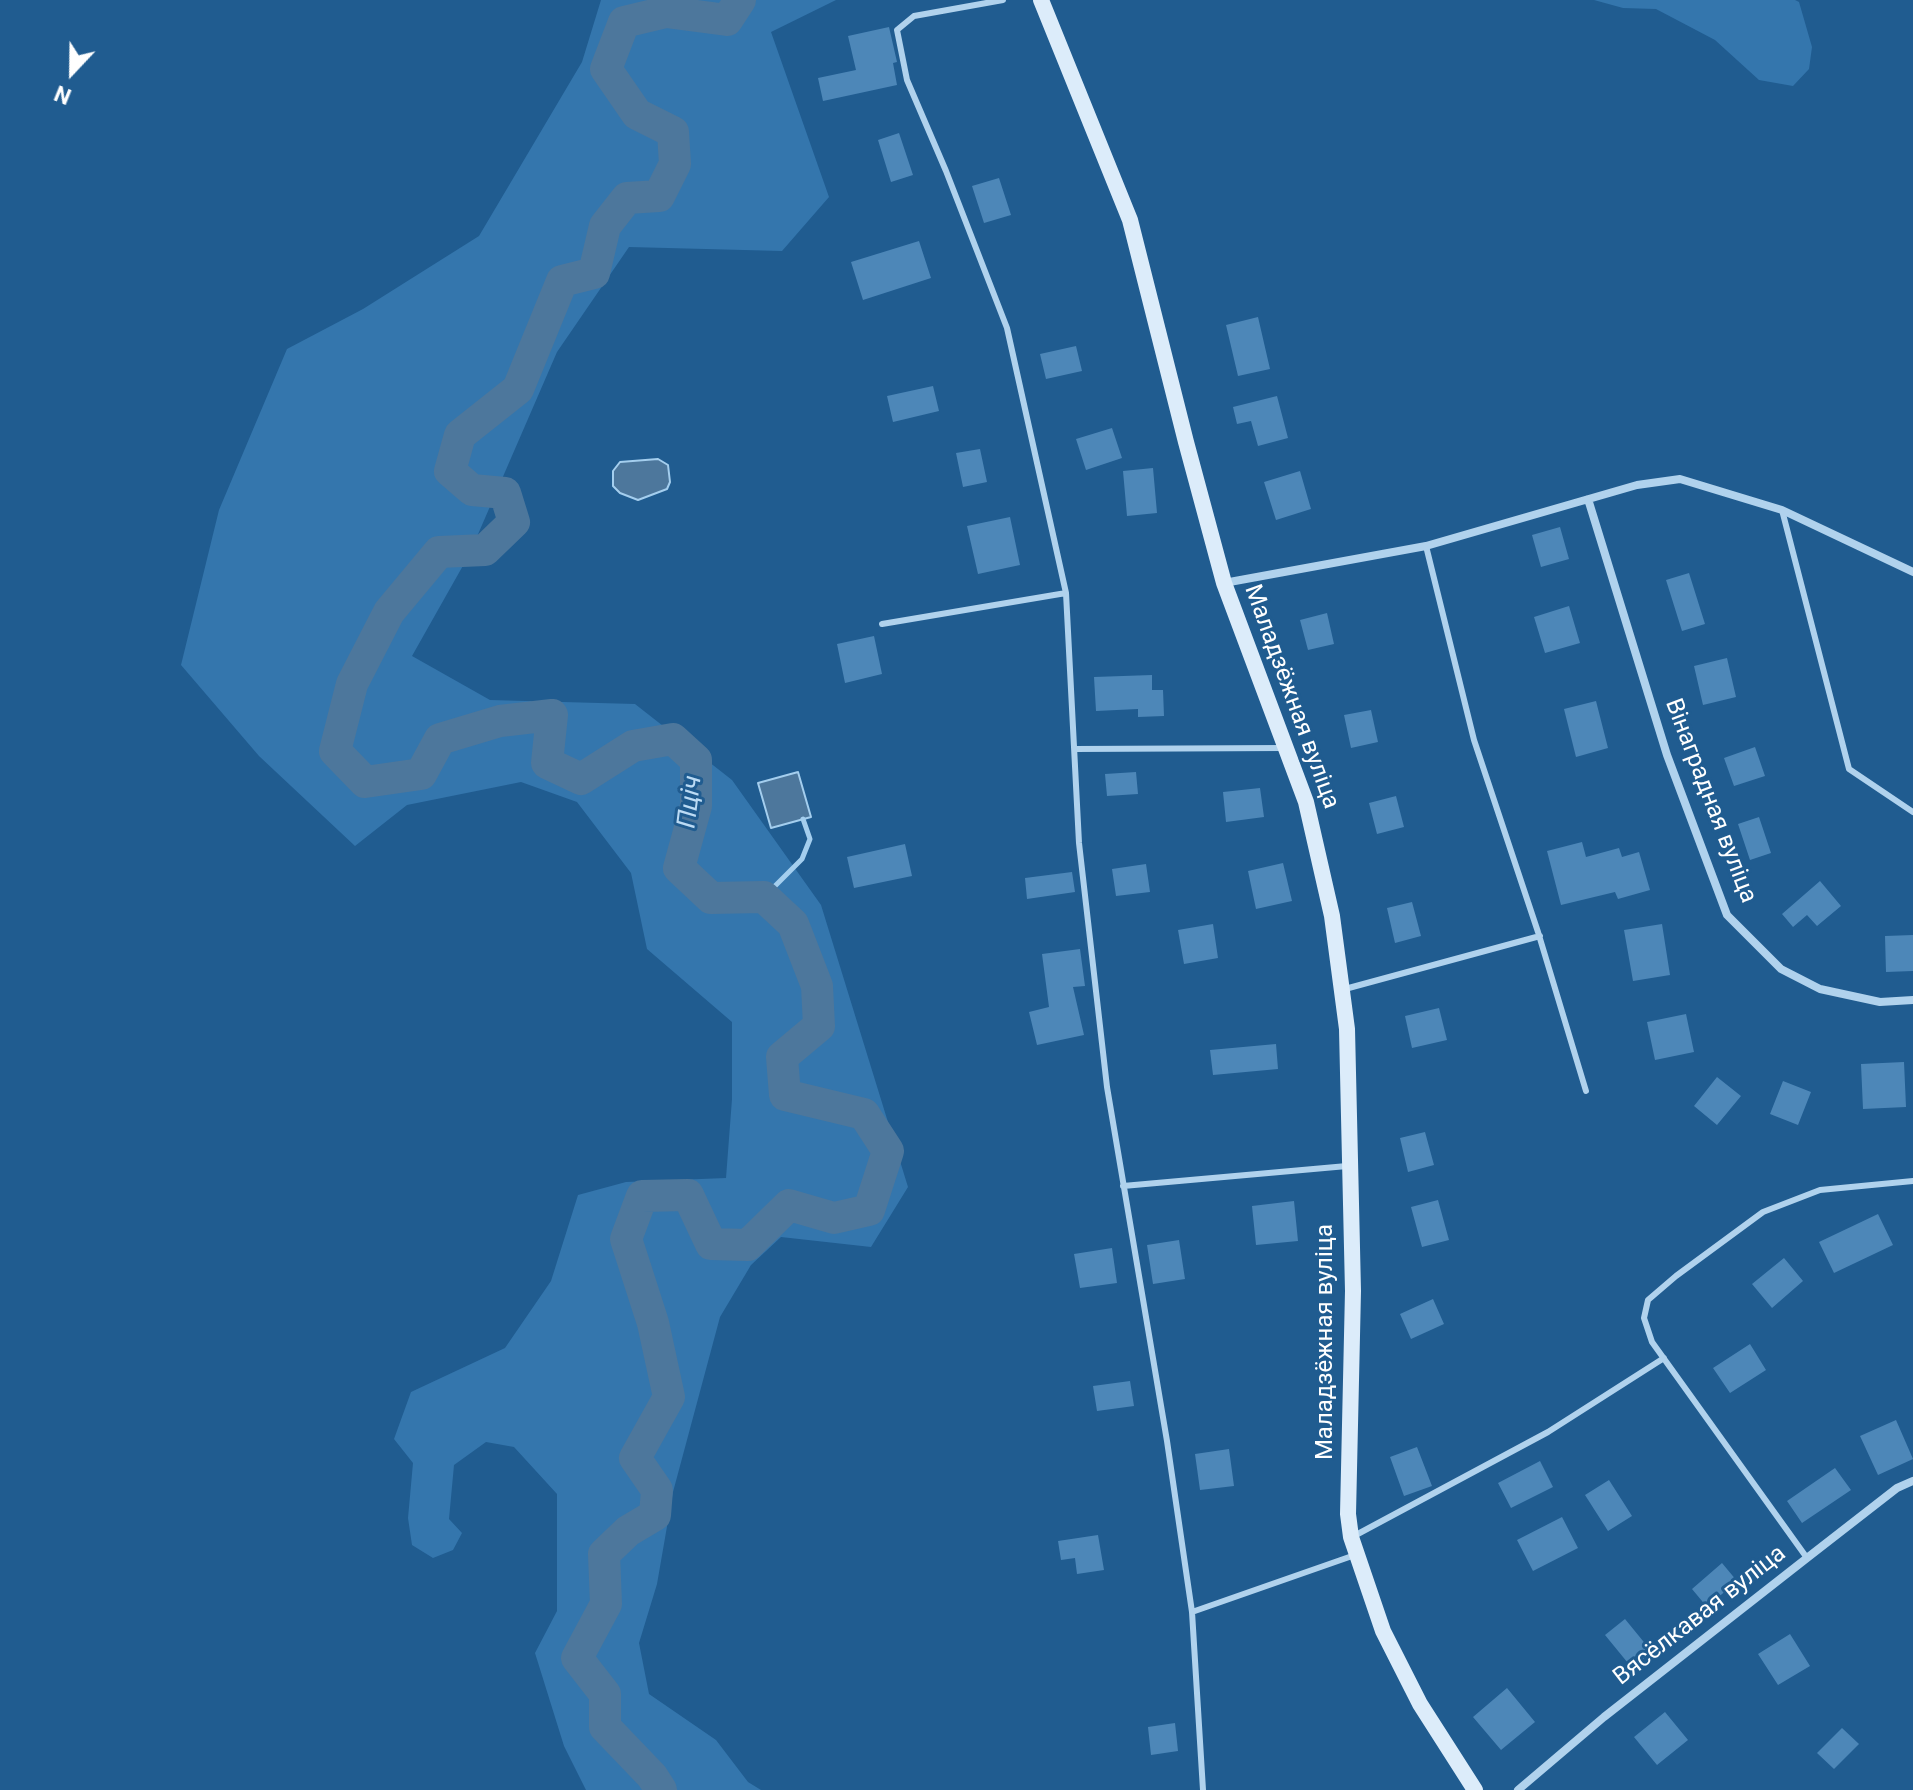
<!DOCTYPE html>
<meta charset="utf-8">
<style>
body{margin:0}
#map{position:relative;width:1913px;height:1790px;overflow:hidden;background:#205c90;font-family:Roboto,sans-serif}
canvas{display:block}
.north{position:absolute;left:32px;top:32px;width:80px;height:80px;-webkit-text-stroke:6px #205c90;paint-order:stroke;rotate:202deg;font-size:22px;font-weight:700;line-height:32px;text-align:center;color:#fff}
.north::after{content:'';display:block;margin:auto;width:28px;height:36px;background:#fff;clip-path:polygon(50% 0,100% 100%,50% 72%,0 100%)}
</style>
<div id="map">
<canvas width="1913" height="1790"></canvas>
<div class="north">N</div>
</div>
<script>
const c = document.querySelector('canvas').getContext('2d');
c.lineJoin = 'round';
function fillPath(path, color) { c.fillStyle = color; c.fill(path, 'evenodd'); }
const toPath = rows => new Path2D(rows.map(r => 'M' + r).join(''));
function trace(path, color, width, dash) { c.strokeStyle = color; c.lineWidth = width; c.lineCap = dash ? 'butt' : 'round'; c.setLineDash(dash || []); c.stroke(path); }
function write(font, color, halo, rows, align = 'center') {
  c.font = font + ' Roboto,sans-serif'; c.lineWidth = 6; c.setLineDash([]); c.textBaseline = 'middle'; c.strokeStyle = halo; c.fillStyle = color; for (const [text, x, y, turn = 0] of rows) {
    c.save(); c.translate(x, y); c.rotate((+turn || 0) * Math.PI / 180); c.textAlign = isNaN(turn) ? turn : align; if (halo) c.strokeText(text, 0, 0); c.fillText(text, 0, 0); c.restore();
  }
}
fillPath(toPath([
 [601,0,836,0,771,32,829,197,782,251,629,247,557,352,469,555,412,656,490,700,635,704,732,780,821,905,908,1187,871,1247,781,1237,751,1265,720,1317,673,1492,657,1584,639,1643,649,1694,716,1740,748,1782,761,1790,586,1790,564,1746,535,1653,557,1611,557,1494,514,1447,486,1442,454,1465,449,1519,462,1533,453,1550,433,1558,412,1545,408,1518,413,1463,394,1439,411,1392,505,1348,551,1281,578,1195,626,1182,726,1178,732,1099,732,1022,647,949,631,873,577,802,521,782,407,805,355,846,259,756,181,665,219,510,287,349,363,309,479,236,582,62],
 [1594,0,1795,0,1799,2,1812,47,1809,69,1793,86,1759,80,1715,40,1656,9,1623,8]
]), '#3476ad');
const water = toPath([
 [658,459,668,465,670,482,667,489,638,500,620,493,613,486,613,471,620,462,658,459],
 [798,772,811,817,771,828,758,783,798,772]
]);
fillPath(water, '#4d779c');
trace(water, '#a4ceee', 2);
trace(toPath([
 [764,897,802,859,810,839,803,819]
]), '#a4ceee', 5);
trace(toPath([
 [661,1790,652,1776,605,1727,605,1694,577,1658,606,1604,604,1554,628,1531,655,1515,657,1490,635,1458,669,1397,653,1323,626,1239,642,1196,688,1195,711,1244,748,1245,789,1205,834,1218,869,1210,888,1151,864,1114,785,1095,782,1057,819,1026,817,986,793,924,764,897,711,898,679,868,696,806,696,760,673,739,633,746,581,779,547,763,552,715,500,721,440,739,421,774,365,782,335,751,352,684,389,612,439,552,485,550,514,522,505,493,472,490,450,471,460,435,518,389,562,281,594,273,605,226,627,198,659,196,675,164,673,132,637,114,606,69,624,22,666,12,727,20,740,0]
]), '#4d779c', 32);
fillPath(toPath([
 [889,27,897,62,893,63,897,85,823,101,818,78,856,70,848,36],
 [899,133,913,175,891,182,878,140],
 [999,178,1011,215,984,223,972,186],
 [919,241,931,278,863,300,851,262],
 [1258,317,1270,369,1238,376,1226,325],
 [1076,346,1082,371,1046,379,1040,354],
 [933,386,939,411,893,422,887,396],
 [1277,396,1288,438,1258,446,1251,421,1237,424,1233,407],
 [1112,428,1122,458,1086,470,1076,439],
 [980,449,987,482,963,487,956,453],
 [1153,468,1157,513,1127,516,1123,471],
 [1300,471,1311,509,1276,520,1264,482],
 [1010,517,1020,565,978,574,967,526],
 [1560,527,1569,559,1541,567,1532,535],
 [1689,573,1705,624,1682,631,1666,580],
 [1569,606,1580,643,1545,653,1534,617],
 [1327,613,1334,644,1308,650,1300,620],
 [874,636,882,674,845,683,837,644],
 [1727,658,1736,697,1703,705,1694,666],
 [1152,675,1152,690,1163,690,1164,716,1138,717,1138,709,1096,711,1094,677],
 [1596,701,1608,748,1576,757,1564,709],
 [1371,710,1378,742,1351,748,1344,715],
 [1755,747,1765,776,1734,786,1724,758],
 [1136,772,1138,794,1107,796,1105,774],
 [1260,788,1264,817,1226,822,1223,792],
 [1396,796,1404,827,1377,834,1369,803],
 [1759,817,1771,853,1750,860,1738,824],
 [1582,842,1586,857,1619,848,1622,857,1639,852,1650,890,1618,899,1615,892,1561,905,1547,851],
 [905,844,912,876,854,888,847,857],
 [1283,863,1292,901,1256,909,1248,871],
 [1146,864,1150,892,1116,896,1112,869],
 [1072,872,1075,892,1027,899,1025,878],
 [1820,881,1841,906,1817,926,1807,915,1793,927,1782,914],
 [1412,902,1421,936,1395,943,1387,908],
 [1213,924,1218,958,1184,964,1178,930],
 [1662,924,1670,975,1633,981,1624,930],
 [1913,935,1913,971,1886,972,1885,936],
 [1080,949,1085,986,1073,987,1084,1035,1037,1045,1029,1012,1049,1007,1042,954],
 [1439,1008,1447,1040,1412,1048,1405,1016],
 [1686,1014,1694,1052,1655,1060,1647,1022],
 [1276,1044,1278,1069,1213,1075,1210,1050],
 [1904,1062,1906,1107,1863,1109,1861,1064],
 [1717,1077,1741,1096,1717,1125,1694,1106],
 [1783,1081,1811,1092,1798,1125,1770,1114],
 [1425,1132,1434,1165,1408,1172,1400,1138],
 [1438,1200,1449,1240,1422,1247,1411,1207],
 [1294,1201,1298,1241,1256,1245,1252,1206],
 [1878,1214,1893,1245,1834,1273,1819,1242],
 [1179,1240,1185,1279,1153,1284,1147,1245],
 [1112,1248,1117,1283,1080,1288,1074,1254],
 [1784,1258,1803,1281,1772,1308,1752,1284],
 [1433,1299,1444,1324,1411,1339,1400,1314],
 [1750,1344,1766,1370,1730,1393,1713,1368],
 [1130,1381,1134,1406,1097,1411,1093,1386],
 [1896,1420,1913,1459,1878,1475,1860,1436],
 [1417,1447,1432,1486,1404,1496,1390,1457],
 [1229,1449,1234,1486,1200,1490,1195,1454],
 [1540,1461,1553,1487,1511,1508,1498,1483],
 [1835,1468,1851,1490,1802,1523,1787,1501],
 [1609,1480,1632,1516,1608,1531,1585,1495],
 [1562,1517,1578,1548,1533,1571,1517,1540],
 [1098,1535,1104,1570,1077,1574,1075,1558,1061,1560,1058,1541],
 [1722,1563,1737,1581,1707,1607,1692,1589],
 [1625,1619,1652,1652,1632,1668,1605,1635],
 [1790,1634,1810,1666,1778,1685,1758,1654],
 [1507,1688,1535,1722,1501,1750,1473,1717],
 [1665,1712,1688,1740,1657,1765,1634,1737],
 [1175,1723,1178,1751,1151,1755,1148,1727],
 [1842,1728,1859,1744,1834,1769,1817,1753]
]), '#4d87b8');
trace(toPath([
 [1003,0,914,16,897,30,907,80,946,171,1007,328,1066,593,1079,843,1107,1087,1167,1441,1192,1612,1203,1790],
 [1782,510,1849,769,1913,812],
 [1426,546,1474,740,1538,932,1586,1091],
 [882,624,1066,593],
 [1075,749,1283,748],
 [1345,989,1540,936],
 [1123,1186,1347,1166],
 [1354,1536,1548,1432,1664,1358],
 [1807,1558,1652,1342,1644,1318,1648,1300,1676,1276,1763,1212,1820,1190,1913,1181],
 [1192,1612,1355,1555]
]), '#b0d2ed', 6);
trace(toPath([
 [1588,499,1667,755,1727,915,1781,969,1820,989,1880,1002,1913,1000],
 [1224,583,1426,546,1637,485,1680,479,1782,510,1913,572],
 [1518,1790,1604,1717,1807,1558,1897,1488,1913,1481]
]), '#b0d2ed', 8);
trace(toPath([
 [1041,0,1130,220,1186,442,1224,583,1306,802,1332,916,1347,1029,1353,1291,1348,1514,1351,1537,1383,1631,1420,1704,1475,1790]
]), '#dcecfa', 16);
write('24px', '#fff', '#205c90', [
 ["Маладзёжная вуліца",1291,697,70],
 ["Вінаградная вуліца",1710,801,69],
 ["Маладзёжная вуліца",1326,1342,-90],
 ["Вясёлкавая вуліца",1700,1616,-38]
]);
write('italic 26px', '#bcdbf4', '#205c90', [
 ["Пціч",691,802,-83]
]);
</script>
